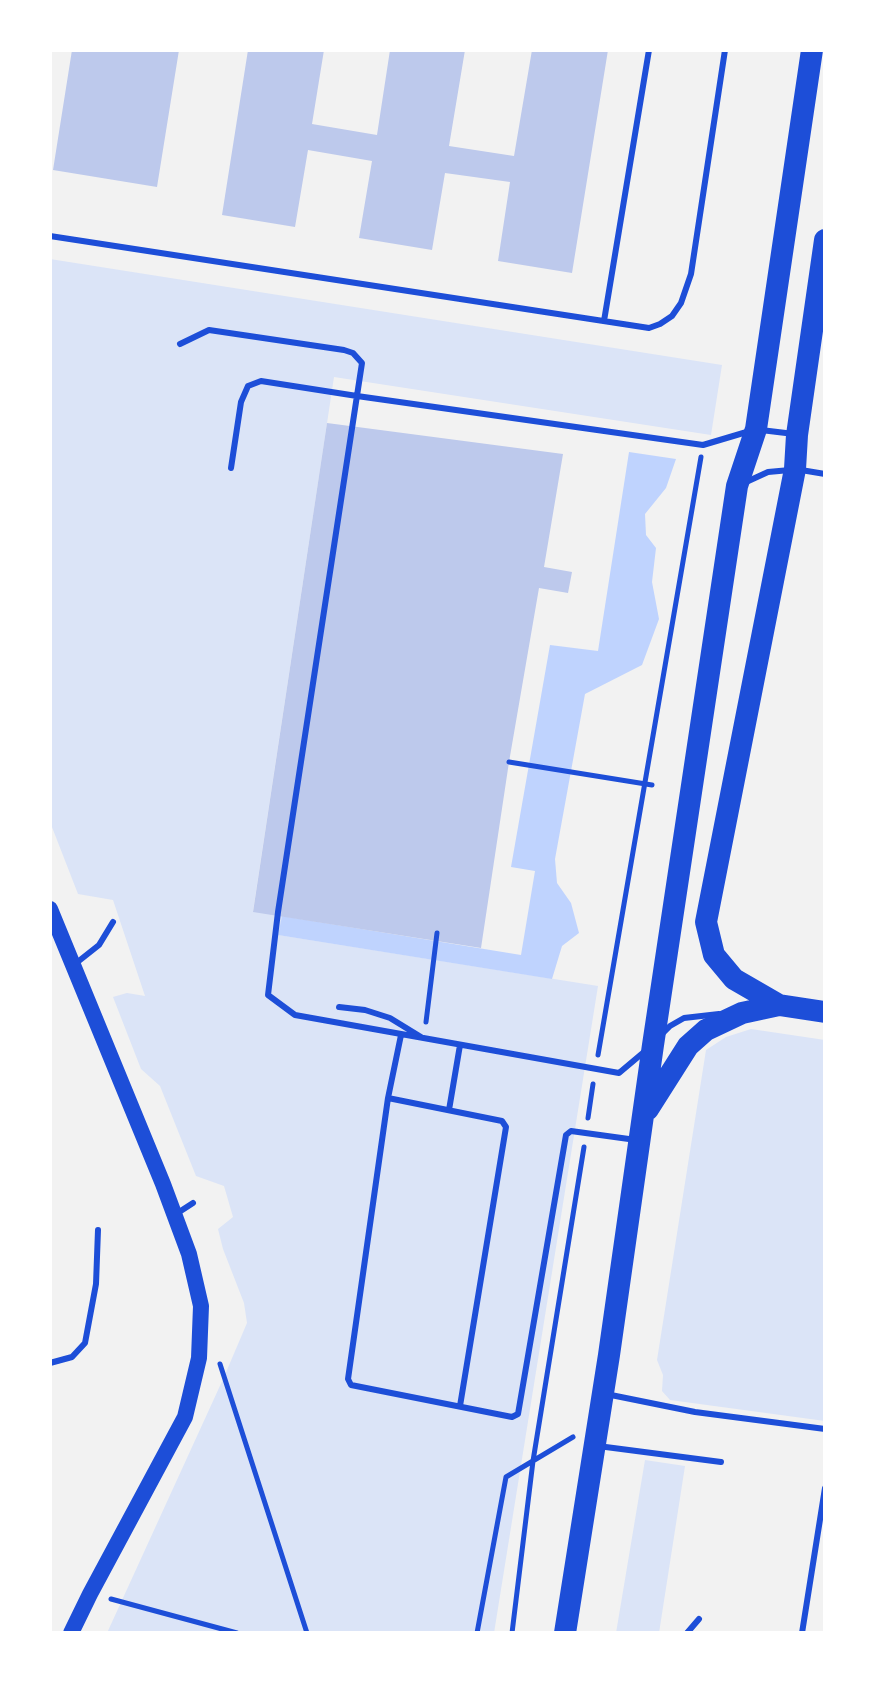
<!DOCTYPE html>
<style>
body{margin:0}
#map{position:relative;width:875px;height:1683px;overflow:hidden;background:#f2f2f2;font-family:Arial,sans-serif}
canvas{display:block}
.frame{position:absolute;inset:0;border:52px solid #fff;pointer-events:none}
</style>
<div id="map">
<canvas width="875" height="1683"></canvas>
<div class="frame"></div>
</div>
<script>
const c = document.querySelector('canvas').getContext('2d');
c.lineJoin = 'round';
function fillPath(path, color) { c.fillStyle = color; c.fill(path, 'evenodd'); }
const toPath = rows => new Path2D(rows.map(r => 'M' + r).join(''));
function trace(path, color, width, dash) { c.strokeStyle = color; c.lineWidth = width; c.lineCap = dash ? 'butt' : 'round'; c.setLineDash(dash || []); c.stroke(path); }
fillPath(toPath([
 [50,259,722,365,711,435,334,377,253,911,282,916,279,935,598,986,494,1633,107,1633,224,1377,247,1323,244,1303,223,1249,218,1229,233,1217,224,1186,196,1176,160,1086,141,1069,113,997,127,993,145,996,113,900,78,894,50,822],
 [751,1029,825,1040,825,1421,670,1400,662,1391,663,1375,657,1360,706,1050,726,1037],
 [645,1460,685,1466,659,1633,616,1633]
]), '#dbe4f7');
fillPath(toPath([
 [629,452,676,459,666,488,645,514,646,535,656,548,652,582,659,619,642,665,585,694,555,859,557,883,571,903,579,933,562,946,552,979,278,935,282,916,521,955,535,871,511,867,550,645,598,651]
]), '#bfd3fe');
fillPath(toPath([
 [72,50,179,50,157,187,53,170],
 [248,50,324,50,312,124,377,135,390,50,465,50,449,146,514,156,532,50,608,50,572,273,498,261,510,182,445,173,432,250,359,238,372,161,308,150,295,227,222,215],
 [327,423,563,454,544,567,572,572,568,593,539,588,509,762,481,948,253,912]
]), '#bdc9ec');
trace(toPath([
 [509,762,652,785],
 [426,1022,437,933],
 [598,1055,701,457],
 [588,1118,593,1084],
 [220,1364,307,1633],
 [111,1599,237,1633],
 [477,1633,506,1477,573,1437],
 [512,1633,533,1461,584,1147]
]), '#1d4ed8', 5);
trace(toPath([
 [50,236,649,328,660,324,672,316,681,303,691,274,725,50],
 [604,321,649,50],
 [180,344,209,330,344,350,353,353,362,363,278,912,268,995,295,1015,619,1073,644,1052],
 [761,430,794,434],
 [231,468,241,402,248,386,261,381,357,396,703,445,750,431],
 [801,470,825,474],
 [744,483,768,472,790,470],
 [75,964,99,945,113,922],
 [339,1007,365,1010,390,1018,421,1037],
 [663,1033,670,1026,684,1018,719,1014],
 [401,1035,388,1098,348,1379,351,1385,512,1417,518,1414,566,1135,571,1131,636,1140],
 [388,1098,502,1121,506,1127,460,1406],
 [449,1110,460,1045],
 [176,1214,193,1203],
 [50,1363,72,1357,85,1343,96,1284,98,1230],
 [606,1394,695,1412,825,1429],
 [598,1446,721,1462],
 [687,1633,699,1619],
 [802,1633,825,1488]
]), '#1d4ed8', 6);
trace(toPath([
 [50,909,163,1184,189,1254,201,1306,199,1358,185,1417,90,1594,71,1633]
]), '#1d4ed8', 16);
trace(toPath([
 [779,1005,734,979,714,955,706,922,795,469,797,435,825,240],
 [648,1109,688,1046,706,1030,742,1013,779,1005,825,1012],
 [565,1633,609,1355,653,1045,737,486,756,429,812,50]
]), '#1d4ed8', 22);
</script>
